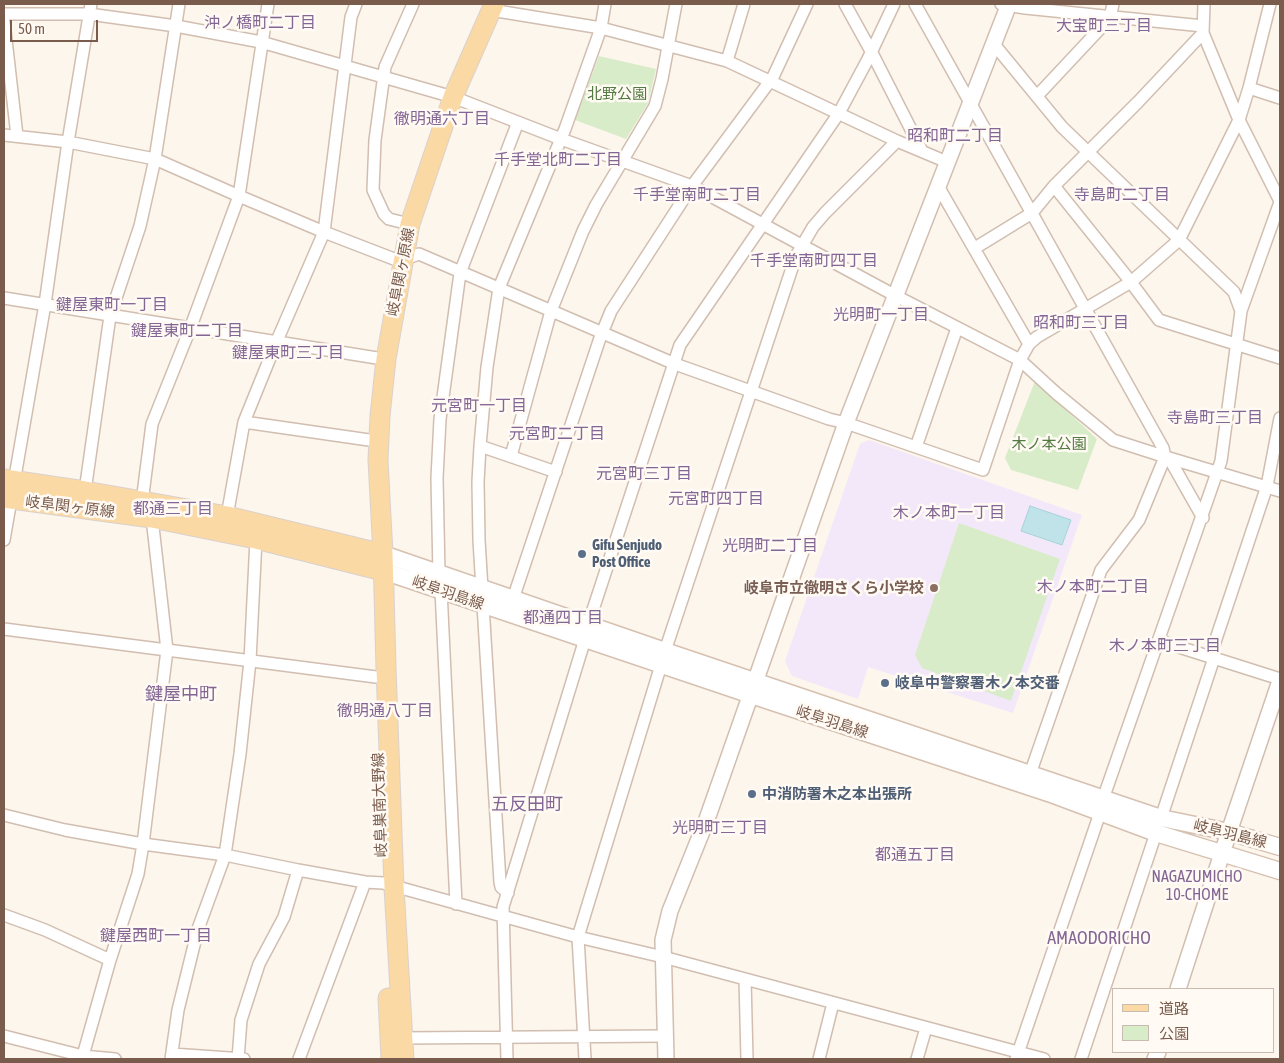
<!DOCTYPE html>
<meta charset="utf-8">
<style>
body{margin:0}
#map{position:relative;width:1284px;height:1063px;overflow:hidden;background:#fdf6ec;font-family:"Asap Condensed","Noto Sans JP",sans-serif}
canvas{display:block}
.frame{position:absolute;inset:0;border:5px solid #7a5c4d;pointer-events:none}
.legend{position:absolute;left:1112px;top:988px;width:162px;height:65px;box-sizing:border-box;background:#fffaf3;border:1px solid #cabbb1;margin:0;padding:6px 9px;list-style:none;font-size:15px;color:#7a5c4d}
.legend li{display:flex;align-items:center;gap:10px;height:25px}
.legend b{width:25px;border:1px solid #cabbb1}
.scale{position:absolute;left:10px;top:20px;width:88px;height:22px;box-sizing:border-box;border:2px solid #7a5c4d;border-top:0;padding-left:6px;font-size:15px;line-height:18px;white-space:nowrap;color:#7a5c4d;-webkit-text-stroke:4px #fffaf3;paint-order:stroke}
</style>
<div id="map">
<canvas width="1284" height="1063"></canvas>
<div class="frame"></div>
<ul class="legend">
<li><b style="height:6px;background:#fbd9a5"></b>道路</li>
<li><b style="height:14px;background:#d8ecc9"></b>公園</li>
</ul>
<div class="scale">50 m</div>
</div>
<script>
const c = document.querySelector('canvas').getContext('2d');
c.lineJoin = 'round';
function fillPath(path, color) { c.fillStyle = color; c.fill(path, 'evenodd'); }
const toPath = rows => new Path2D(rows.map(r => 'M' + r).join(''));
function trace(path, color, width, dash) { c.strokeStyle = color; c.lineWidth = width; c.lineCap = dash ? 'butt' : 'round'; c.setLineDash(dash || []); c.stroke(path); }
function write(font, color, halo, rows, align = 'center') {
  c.font = font + ' "Asap Condensed","Noto Sans JP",sans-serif'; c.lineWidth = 5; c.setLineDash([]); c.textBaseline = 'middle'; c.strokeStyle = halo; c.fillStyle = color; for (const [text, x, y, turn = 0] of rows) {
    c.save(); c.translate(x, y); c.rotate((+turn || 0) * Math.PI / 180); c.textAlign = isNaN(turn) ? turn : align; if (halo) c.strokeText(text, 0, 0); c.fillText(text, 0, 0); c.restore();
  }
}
fillPath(toPath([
 [869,440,1082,515,1013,713,868,667,858,699,792,676,785,661,860,444]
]), '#f3e8fa');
fillPath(toPath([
 [599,56,656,69,648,103,626,139,575,120],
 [1035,381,1097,439,1078,490,1011,470,1005,458],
 [959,523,1060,559,1011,701,922,668,915,655]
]), '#d8ecc9');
const water = toPath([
 [1030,506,1071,520,1062,545,1021,531,1030,506]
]);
fillPath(water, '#bfe3e8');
trace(water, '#a5d3da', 1);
const minor = toPath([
 [845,4,871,51,922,151],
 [915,4,1163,448,1165,457,1139,520,1101,570,1030,774],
 [1001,4,1025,8,1203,26],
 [1204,4,1203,33,1239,120,1280,201],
 [491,10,601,28,727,61,897,141,947,162],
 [4,14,89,14,176,26,261,42,453,97,561,139,692,186,896,296,1020,360,1056,393,1113,440,1169,458,1280,491],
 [4,22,17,136],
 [993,43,1062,127,1234,292,1241,311],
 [727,61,744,4],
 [1249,88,1280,98],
 [1037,96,1110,18,1113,4],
 [4,135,68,142,155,159,239,196,324,232,394,259,402,260,419,254,675,364,829,419,846,423,983,470,1020,360,1029,344,1037,337,1131,282,1179,240,1239,120,1249,88,1270,4],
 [938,186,1029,344],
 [1054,186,1127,277,1159,320,1280,358],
 [401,222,389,219,384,214,373,190,375,140,385,67,413,4],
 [975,248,1032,213,1054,186,1138,102,1203,33],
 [4,298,377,358],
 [244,422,369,440],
 [480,446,556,472],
 [916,447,957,328],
 [511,456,551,311,583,231,596,205,655,106,662,79,676,4],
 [1169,458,1203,518],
 [85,491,110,316,140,226,155,159,179,4],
 [142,502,152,424,190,329,239,196,268,4],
 [227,516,244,422,276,343,324,232,351,17,356,4],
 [4,540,45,304,68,142,91,4],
 [439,574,437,478,440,419,460,273,518,122],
 [482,589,479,540,478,482,480,446,487,367,499,288,565,129,601,28,605,4],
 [441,590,456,904],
 [513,599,600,338,611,311,692,186,773,77,807,4],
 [483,605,500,882,501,887,508,893],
 [588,625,680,345,839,113,868,59,894,4],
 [4,629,376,677],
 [1160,641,1280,679],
 [665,651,796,256,813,227,825,213,897,141],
 [1210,657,1267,486,1280,418],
 [1103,799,1221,461,1241,311,1280,202],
 [4,815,65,830,143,844,225,855,298,870,365,882,383,883,578,937,663,957,1044,1059],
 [1161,818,1214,658],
 [4,915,45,930,110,960],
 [745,979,747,1059],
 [4,1036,83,1056,115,1059],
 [403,1038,665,1036],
 [172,1054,244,1059],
 [82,1059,110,960,138,874,143,844,167,650,152,518],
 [171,1059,178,1010,198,929,225,855,240,754,250,661,256,539],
 [238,1059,241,1020,259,964,284,917,298,870],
 [299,1059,365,882],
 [507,1059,503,907,585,639],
 [585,1059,578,937,661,665],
 [819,1059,833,1003],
 [917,1059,926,1028],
 [1016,1059,1100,813],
 [1081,1059,1156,833]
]);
const tertiary = toPath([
 [1178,989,1229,832,1280,681],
 [666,1059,663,940,670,911,707,819,846,423,1009,4],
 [1155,1059,1158,1052]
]);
const secondary = toPath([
 [383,554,665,651,1161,818,1229,832,1280,847],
 [383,571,751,695,1054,795,1156,833,1280,871]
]);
const primary = toPath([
 [4,479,85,491,227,516,383,554],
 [4,498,152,518,256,539,383,571],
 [388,998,391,1059],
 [404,1059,394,887,386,668,383,554,378,460,380,416,386,359,410,224,453,97,494,4]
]);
trace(minor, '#d1beb0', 14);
trace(tertiary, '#d1beb0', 18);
trace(secondary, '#d6c0b0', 19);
trace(primary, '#dad1cd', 21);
trace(minor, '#fff', 11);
trace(tertiary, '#fff', 15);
trace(secondary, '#fff', 16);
trace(primary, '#fbd9a5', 19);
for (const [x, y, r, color] of [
 [582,554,5,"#5c6f8a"],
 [934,588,5,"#8d6e63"],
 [885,683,5,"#5c6f8a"],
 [752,794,5,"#5c6f8a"]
]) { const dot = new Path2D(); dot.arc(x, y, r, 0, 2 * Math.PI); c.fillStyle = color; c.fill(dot); trace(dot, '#fffaf3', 2); }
write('15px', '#537a41', '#fffaf3', [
 ["北野公園",617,94],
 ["木ノ本公園",1049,444]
]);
write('15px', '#7a5c4d', '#fffaf3', [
 ["岐阜関ヶ原線",401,272,-79],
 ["岐阜関ヶ原線",70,507,7],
 ["岐阜羽島線",448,593,19],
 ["岐阜羽島線",832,722,18],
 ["岐阜巣南大野線",380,805,-92],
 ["岐阜羽島線",1230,834,14]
]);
write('bold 15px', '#4e5e75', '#fffaf3', [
 ["Gifu Senjudo",592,545],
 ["Post Office",592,562],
 ["岐阜中警察署木ノ本交番",895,683],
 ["中消防署木之本出張所",762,794]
], 'left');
write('bold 15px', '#785e54', '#fffaf3', [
 ["岐阜市立徹明さくら小学校",924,588]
], 'right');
write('16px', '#846695', '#fffaf3', [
 ["沖ノ橋町二丁目",260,23],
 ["大宝町三丁目",1104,26],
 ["徹明通六丁目",442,119],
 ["昭和町二丁目",955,136],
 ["千手堂北町二丁目",558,160],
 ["千手堂南町二丁目",697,195],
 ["寺島町二丁目",1122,195],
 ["千手堂南町四丁目",814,261],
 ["鍵屋東町一丁目",112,305],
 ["光明町一丁目",881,315],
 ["昭和町三丁目",1081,323],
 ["鍵屋東町二丁目",187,331],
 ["鍵屋東町三丁目",288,353],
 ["元宮町一丁目",479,406],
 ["寺島町三丁目",1215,418],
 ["元宮町二丁目",557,434],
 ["元宮町三丁目",644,474],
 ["元宮町四丁目",716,499],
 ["都通三丁目",173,509],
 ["木ノ本町一丁目",949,513],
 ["光明町二丁目",770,546],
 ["木ノ本町二丁目",1093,587],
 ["都通四丁目",563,618],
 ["木ノ本町三丁目",1165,646],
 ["徹明通八丁目",385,711],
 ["光明町三丁目",720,828],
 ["都通五丁目",915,855],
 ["NAGAZUMICHO",1197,877],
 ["10-CHOME",1197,895],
 ["鍵屋西町一丁目",156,936]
]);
write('18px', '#846695', '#fffaf3', [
 ["鍵屋中町",181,694],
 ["五反田町",527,804],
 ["AMAODORICHO",1099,938]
]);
</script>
